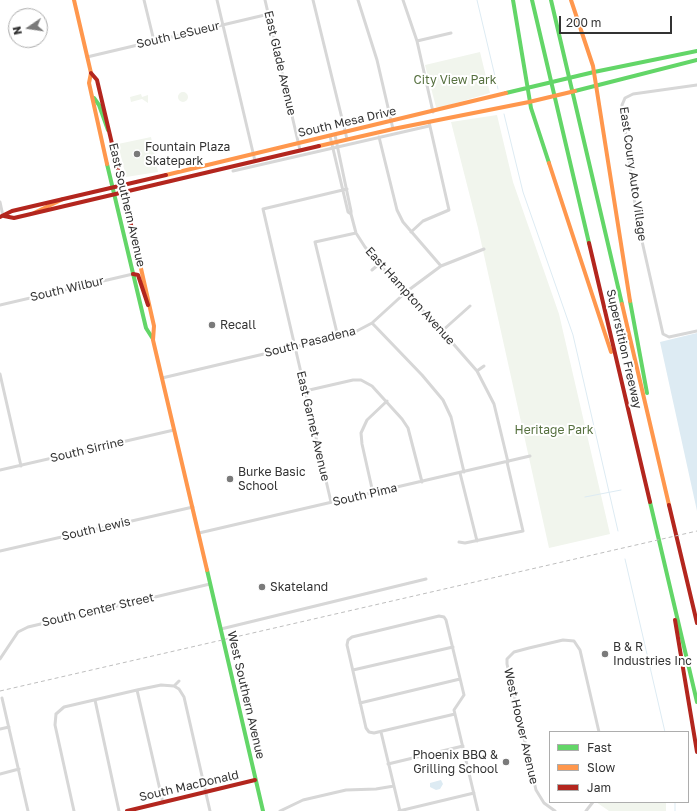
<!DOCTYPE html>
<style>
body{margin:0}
#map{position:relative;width:697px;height:811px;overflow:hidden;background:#fff;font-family:"Golos Text",sans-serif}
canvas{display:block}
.legend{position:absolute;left:549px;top:731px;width:140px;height:72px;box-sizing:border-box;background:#fff;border:1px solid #adadad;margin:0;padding:5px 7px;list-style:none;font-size:12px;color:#333}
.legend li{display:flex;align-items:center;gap:8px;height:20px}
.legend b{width:20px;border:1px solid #adadad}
.north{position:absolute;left:8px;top:8px;width:40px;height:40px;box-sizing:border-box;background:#fff;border:1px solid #adadad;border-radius:50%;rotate:257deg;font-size:11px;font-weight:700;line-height:16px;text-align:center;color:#333}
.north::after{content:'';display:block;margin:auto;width:14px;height:18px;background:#7a7a7a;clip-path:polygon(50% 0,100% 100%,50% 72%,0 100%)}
.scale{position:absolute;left:559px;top:16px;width:113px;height:18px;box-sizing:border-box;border:2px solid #333;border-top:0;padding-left:5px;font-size:12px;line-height:14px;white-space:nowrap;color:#333;-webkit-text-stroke:3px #fff;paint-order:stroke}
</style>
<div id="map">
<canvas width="697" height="811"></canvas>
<ul class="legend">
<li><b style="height:5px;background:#63d668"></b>Fast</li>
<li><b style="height:5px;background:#ff974d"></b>Slow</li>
<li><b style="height:5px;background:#b3261e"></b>Jam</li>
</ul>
<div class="north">N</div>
<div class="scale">200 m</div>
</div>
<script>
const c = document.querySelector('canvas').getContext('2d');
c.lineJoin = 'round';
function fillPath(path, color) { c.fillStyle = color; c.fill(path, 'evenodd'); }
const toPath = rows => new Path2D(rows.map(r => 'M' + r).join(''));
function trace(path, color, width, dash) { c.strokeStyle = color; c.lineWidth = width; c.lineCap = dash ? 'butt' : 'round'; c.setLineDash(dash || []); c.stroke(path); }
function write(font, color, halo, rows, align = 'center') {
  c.font = font + ' "Golos Text",sans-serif'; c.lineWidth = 4; c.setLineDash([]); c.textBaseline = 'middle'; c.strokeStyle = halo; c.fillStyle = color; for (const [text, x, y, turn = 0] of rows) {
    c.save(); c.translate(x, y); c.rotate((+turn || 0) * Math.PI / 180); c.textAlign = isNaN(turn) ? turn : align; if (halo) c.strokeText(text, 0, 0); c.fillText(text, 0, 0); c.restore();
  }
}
fillPath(toPath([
 [480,52,490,93,439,108,436,107,425,65],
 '178 97a5 5 0 1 1 10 0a5 5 0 1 1-10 0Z',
 [141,94,142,97,148,95,148,103,142,99,131,102,130,97],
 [497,115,513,182,559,314,610,534,549,548,478,228,451,122],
 [151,137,158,172,126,177,118,144],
 [596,802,666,802,666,811,609,811]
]), '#f1f5ed');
fillPath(toPath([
 [697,333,697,511,660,342],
 [438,766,440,772,427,774,427,769],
 [441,780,443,784,440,789,436,790,430,787,430,783]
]), '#ddebf3');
trace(toPath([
 [477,0,498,89],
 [504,114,523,192,573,335,618,531],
 [585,497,621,490],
 [625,559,665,732],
 [675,802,675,811]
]), '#ddebf3', 1);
trace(toPath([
 [144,0,154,41],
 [217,0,255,161],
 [265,0,300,150],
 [313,0,347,139],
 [358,0,377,60,393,129],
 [403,0,417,41,433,112],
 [417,41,451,33],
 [87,57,269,14],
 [697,85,633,94,625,98,622,105,637,219,663,334,669,337,697,331],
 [335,135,351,211,351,214],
 [330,136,348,212,351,214,356,233,365,247,380,265,442,331,477,371,494,404,508,462],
 [379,137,397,210,403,222,441,266],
 [233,171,429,126],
 [0,202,3,216],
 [411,232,423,221,449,210,429,122],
 [372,270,379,264],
 [0,305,133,274],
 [372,323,422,375,443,400,451,417,464,472],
 [442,331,470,306],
 [338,337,315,242,356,233],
 [477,371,484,366],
 [0,374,21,466],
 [162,378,353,333,372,323,406,292,441,266,484,249],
 [305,391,353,380,361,380,372,386,402,419,408,428,422,482],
 [0,470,174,430],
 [460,473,477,541],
 [373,493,362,444,361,433,367,420,387,401],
 [331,502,263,209,347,189],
 [199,533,530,456],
 [459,542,465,543,523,531,507,462],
 [0,551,193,507],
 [221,629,426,579],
 [0,659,18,632,28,627,210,584],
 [353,670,453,647],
 [174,686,179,681],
 [137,690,163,803],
 [2,698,28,811],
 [95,700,119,811],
 [360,703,460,679],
 [56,714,64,707,137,690,161,685,174,686,179,689,184,697,210,811],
 [56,714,55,725,74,811],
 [455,714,374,733,369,732,366,728,347,645,348,640,352,637,439,616,444,617,446,620,464,695,454,710,478,811],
 [0,729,9,727],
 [381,732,400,811],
 [388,764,463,746],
 [0,774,19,769],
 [280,811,303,800,346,790,376,789,394,786],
 [399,811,474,793],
 [555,811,544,803,536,790,507,664,507,659,514,652,529,648,563,640,574,641,580,650,599,732],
 [586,811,593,802]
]), '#d7d7d7', 3);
trace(toPath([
 [513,0,531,108,549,163],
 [532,0,589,243],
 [551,0,622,304],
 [575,91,697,60],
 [506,93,594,72,697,51],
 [94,98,99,105,108,130],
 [107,164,146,328,153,339],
 [630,301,647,393],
 [650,502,697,702],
 [207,570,263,811]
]), '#63d668', 4);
trace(toPath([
 [74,0,91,73,89,83,107,164],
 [571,0,593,66,630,301],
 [319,146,393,129,529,102,575,91],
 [549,163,611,352],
 [166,175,506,93],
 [34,213,63,199],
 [133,233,154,326,153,340,207,570],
 [622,304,669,505]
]), '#ff974d', 4);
trace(toPath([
 [91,73,97,80,133,233],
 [4,216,14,218,319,146],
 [0,217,12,211,166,175],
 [589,243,650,502],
 [133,274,138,275,148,305],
 [669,505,697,623],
 [675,620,697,752],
 [127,811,255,780]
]), '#b3261e', 4);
trace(toPath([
 [0,691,697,531]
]), '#bebebe', 1, [4, 3]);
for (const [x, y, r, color] of [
 [137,154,4,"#7a7a7a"],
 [212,325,4,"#7a7a7a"],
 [230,479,4,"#7a7a7a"],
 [262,587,4,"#7a7a7a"],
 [605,654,4,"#7a7a7a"],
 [506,762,4,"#7a7a7a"]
]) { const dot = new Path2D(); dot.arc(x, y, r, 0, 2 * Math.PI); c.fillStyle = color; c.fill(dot); trace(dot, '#fff', 1.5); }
write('12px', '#333', '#fff', [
 ["South LeSueur",178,35,-13],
 ["East Glade Avenue",280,63,77],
 ["South Mesa Drive",347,122,-13],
 ["East Coury Auto Village",633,174,82],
 ["East Southern Avenue",127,205,77],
 ["South Wilbur",67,289,-13],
 ["East Hampton Avenue",410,296,48],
 ["South Pasadena",310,342,-14],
 ["Superstition Freeway",624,349,77],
 ["East Garnet Avenue",313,426,77],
 ["South Sirrine",87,450,-13],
 ["South Pima",365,495,-13],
 ["South Lewis",96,529,-13],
 ["South Center Street",98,610,-13],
 ["West Southern Avenue",246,695,77],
 ["West Hoover Avenue",521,726,77],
 ["South MacDonald",189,786,-13]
]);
write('12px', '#56703f', '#fff', [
 ["City View Park",455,80],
 ["Heritage Park",554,430]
]);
write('12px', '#333', '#fff', [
 ["Fountain Plaza",145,147],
 ["Skatepark",145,161],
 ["Recall",220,325],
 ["Burke Basic",238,472],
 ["School",238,486],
 ["Skateland",270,587],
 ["B & R",613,647],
 ["Industries Inc",613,661],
 ["Phoenix BBQ &",498,755,"right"],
 ["Grilling School",498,769,"right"]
], 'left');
</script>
